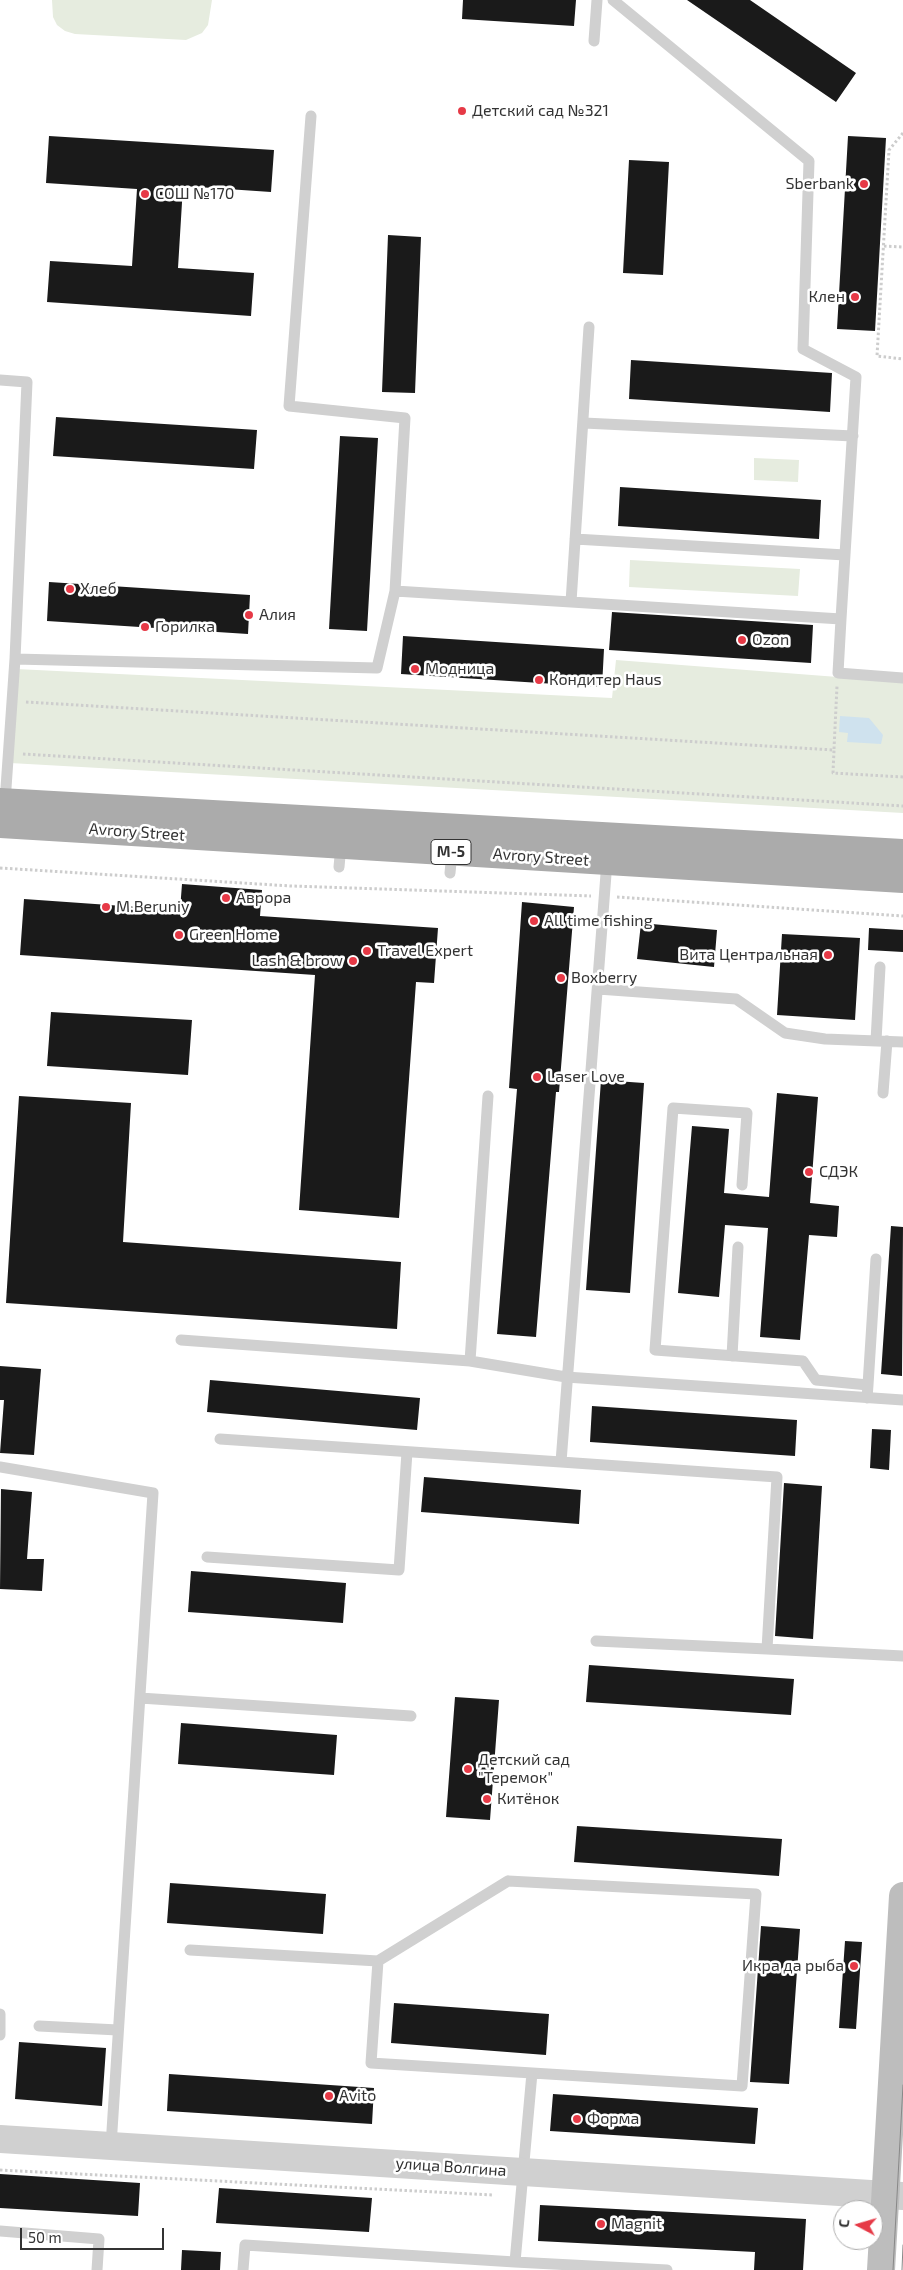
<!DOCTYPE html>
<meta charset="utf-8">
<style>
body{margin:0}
#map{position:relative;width:903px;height:2270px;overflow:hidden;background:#fff;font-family:"Exo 2",sans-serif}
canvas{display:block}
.north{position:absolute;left:833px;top:2200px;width:50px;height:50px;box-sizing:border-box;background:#fff;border:1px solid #adadad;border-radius:50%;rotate:276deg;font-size:14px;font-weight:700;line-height:20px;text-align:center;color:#333}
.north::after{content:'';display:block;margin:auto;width:18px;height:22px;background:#e63946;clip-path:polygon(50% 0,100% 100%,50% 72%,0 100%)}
.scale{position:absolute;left:20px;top:2228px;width:144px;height:22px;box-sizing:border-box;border:2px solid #333;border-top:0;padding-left:6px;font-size:15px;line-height:18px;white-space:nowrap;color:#333;-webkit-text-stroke:4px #fff;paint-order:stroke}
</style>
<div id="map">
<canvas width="903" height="2270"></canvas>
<div class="north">С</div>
<div class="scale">50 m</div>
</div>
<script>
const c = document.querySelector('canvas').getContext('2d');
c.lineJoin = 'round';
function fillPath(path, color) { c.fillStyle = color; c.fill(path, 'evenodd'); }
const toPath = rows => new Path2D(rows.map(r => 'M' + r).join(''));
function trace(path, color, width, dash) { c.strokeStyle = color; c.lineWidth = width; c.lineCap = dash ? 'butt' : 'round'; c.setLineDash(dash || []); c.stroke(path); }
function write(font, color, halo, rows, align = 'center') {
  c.font = font + ' "Exo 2",sans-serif'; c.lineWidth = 5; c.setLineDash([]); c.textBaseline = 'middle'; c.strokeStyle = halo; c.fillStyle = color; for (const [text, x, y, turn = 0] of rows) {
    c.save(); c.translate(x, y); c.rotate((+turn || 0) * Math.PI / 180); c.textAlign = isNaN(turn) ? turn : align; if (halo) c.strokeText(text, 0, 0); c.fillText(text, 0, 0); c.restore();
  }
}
fillPath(toPath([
 [52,0,212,0,208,25,202,33,186,40,75,34,65,31,57,25,53,17],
 [754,458,799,460,798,482,754,480],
 [630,560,800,569,798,596,629,587],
 [616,660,903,682,903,813,10,763,16,669,612,698]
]), '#e6ecdf');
fillPath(toPath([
 [840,716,869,718,883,735,881,744,847,742,848,733,839,732]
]), '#cfe2ee');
fillPath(toPath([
 [463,0,576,0,574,26,462,19],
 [687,0,750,0,856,73,836,102],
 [49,136,274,150,271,192,183,186,178,268,254,273,251,316,47,302,50,261,132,266,137,189,46,183],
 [848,136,886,138,875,331,837,329],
 [629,160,669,162,663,275,623,273],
 [388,235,421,237,415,393,382,392],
 [631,360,832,373,830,412,629,399],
 [56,417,257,430,254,469,53,456],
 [340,436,378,438,367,631,329,629],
 [620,487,821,500,819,539,618,526],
 [49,582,250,595,248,634,47,621],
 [612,612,813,625,811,663,609,650],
 [403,636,604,649,602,687,401,674],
 [182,884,262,890,260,916,438,928,434,983,416,982,399,1218,299,1210,315,975,20,955,24,899,180,910],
 [522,902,574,907,559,1092,556,1092,536,1337,497,1334,517,1089,509,1088],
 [641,923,717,930,714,967,637,959],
 [869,928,903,930,903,952,868,950],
 [782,934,860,938,855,1020,777,1015],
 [51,1012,192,1020,188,1075,47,1066],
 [601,1080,644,1083,630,1293,586,1290],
 [777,1093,818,1097,810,1203,839,1206,837,1237,809,1235,800,1340,760,1337,768,1228,725,1225,719,1297,678,1293,692,1126,729,1129,724,1193,769,1197],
 [19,1096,131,1103,123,1242,401,1262,397,1329,6,1303],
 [891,1226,903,1227,902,1376,881,1374],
 [0,1366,41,1369,34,1455,0,1453,4,1400,0,1400],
 [210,1380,420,1398,417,1430,207,1412],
 [592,1406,797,1420,795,1456,590,1442],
 [872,1429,891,1430,889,1470,870,1468],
 [424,1477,581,1490,579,1524,421,1512],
 [784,1483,822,1486,813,1639,775,1636],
 [1,1489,32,1492,27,1559,44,1559,42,1591,0,1589],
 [191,1571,346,1583,343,1623,188,1612],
 [589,1665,794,1679,791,1715,586,1702],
 [455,1697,499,1700,490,1820,446,1817],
 [181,1723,337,1735,334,1775,178,1764],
 [577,1826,782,1839,779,1876,574,1862],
 [170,1883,326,1894,323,1934,167,1923],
 [761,1926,800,1929,789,2084,750,2082],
 [845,1941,862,1942,856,2029,839,2028],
 [394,2003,549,2014,546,2055,391,2043],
 [19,2042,106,2048,102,2106,15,2099],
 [169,2074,374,2088,372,2124,167,2111],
 [553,2094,758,2108,755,2144,550,2131],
 [0,2174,140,2183,138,2216,0,2208],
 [219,2188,372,2198,369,2232,216,2223],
 [540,2205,806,2219,803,2270,754,2270,755,2252,538,2241],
 [182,2250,221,2252,220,2270,181,2270]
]), '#1a1a1a');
trace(toPath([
 [903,133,889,150,877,356,903,359],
 [884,246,903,247],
 [26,702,834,750,833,773,903,777],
 [834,749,837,686],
 [23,754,903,806],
 [0,868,291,886,591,896],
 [617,897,903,916],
 [0,2170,494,2195]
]), '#cdcdcd', 3, [2.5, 2.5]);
trace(toPath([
 [613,0,809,161,803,349,856,377,841,619],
 [594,41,597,0],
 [0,380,27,382,15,659,377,668,395,591,405,418,289,406,311,116],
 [584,423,853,436],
 [575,539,845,555],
 [395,591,571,602,589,327],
 [571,602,841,619,838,673,903,678],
 [5,802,15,659],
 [339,867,341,845],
 [450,873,452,852],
 [598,989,736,999,785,1033,825,1039,903,1042],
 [876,1041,880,967],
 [883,1093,887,1041],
 [742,1185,747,1113,673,1108,655,1350,803,1361,816,1380,868,1385,867,1398],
 [181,1340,470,1361,566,1377,903,1400],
 [732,1356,738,1247],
 [470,1361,488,1096],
 [868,1385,876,1259],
 [220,1439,561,1462,607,861],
 [561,1462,777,1477,767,1649,903,1656],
 [0,1467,153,1493,111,2146],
 [207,1557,399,1570,407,1452],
 [596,1641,767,1649],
 [140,1698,411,1716],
 [508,1881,756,1894,742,2086,371,2063,378,1961,508,1881],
 [190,1950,378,1961],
 [0,2014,0,2035],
 [39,2026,118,2030],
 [0,2231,99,2239,97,2270],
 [515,2262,667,2270],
 [243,2270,245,2245,515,2262,532,2073]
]), '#d0d0d0', 11);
trace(toPath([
 [0,2139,903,2196]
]), '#d0d0d0', 28);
trace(toPath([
 [881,2270,903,1896]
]), '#bdbdbd', 28);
trace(toPath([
 [0,802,903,853],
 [0,824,903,879]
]), '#ababab', 28);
trace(toPath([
 [893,2270,903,2085],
 [902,2270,903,2245]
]), '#888', 1);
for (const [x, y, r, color] of [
 [462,111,5,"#e63946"],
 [864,184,5,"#e63946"],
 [145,194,5,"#e63946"],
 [855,297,5,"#e63946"],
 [70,589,5,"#e63946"],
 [249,615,5,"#e63946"],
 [145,627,5,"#e63946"],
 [742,640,5,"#e63946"],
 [415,669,5,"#e63946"],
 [539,680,5,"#e63946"],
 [226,898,5,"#e63946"],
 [106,907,5,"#e63946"],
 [534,921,5,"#e63946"],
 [179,935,5,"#e63946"],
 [367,951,5,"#e63946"],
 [828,955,5,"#e63946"],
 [353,961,5,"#e63946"],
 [561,978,5,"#e63946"],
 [537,1077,5,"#e63946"],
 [809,1172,5,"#e63946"],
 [468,1769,5,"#e63946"],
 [487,1799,5,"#e63946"],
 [854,1966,5,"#e63946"],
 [329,2096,5,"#e63946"],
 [577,2119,5,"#e63946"],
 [601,2224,5,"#e63946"]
]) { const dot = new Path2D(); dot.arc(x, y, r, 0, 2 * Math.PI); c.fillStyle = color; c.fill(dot); trace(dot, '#fff', 2); }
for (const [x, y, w] of [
 [451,852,40]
]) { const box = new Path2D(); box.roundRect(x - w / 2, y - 12.5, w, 25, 4); c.fillStyle = '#fff'; c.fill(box); trace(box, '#333', 1); }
write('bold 15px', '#333', null, [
 ["М-5",451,852]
]);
write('16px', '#333', '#fff', [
 ["Детский сад №321",472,111],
 ["Sberbank",854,184,"right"],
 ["СОШ №170",155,194],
 ["Клен",845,297,"right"],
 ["Хлеб",80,589],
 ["Алия",259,615],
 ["Горилка",155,627],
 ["Ozon",752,640],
 ["Модница",425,669],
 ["Кондитер Haus",549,680],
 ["Аврора",236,898],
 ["M.Beruniy",116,907],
 ["All time fishing",544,921],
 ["Green Home",189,935],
 ["Travel Expert",377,951],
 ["Вита Центральная",818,955,"right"],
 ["Lash & brow",343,961,"right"],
 ["Boxberry",571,978],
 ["Laser Love",547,1077],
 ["СДЭК",819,1172],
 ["Детский сад",478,1760],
 ["\"Теремок\"",478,1778],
 ["Китёнок",497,1799],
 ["Икра да рыба",844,1966,"right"],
 ["Avito",339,2096],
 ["Форма",587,2119],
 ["Magnit",611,2224]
], 'left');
write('16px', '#333', '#fff', [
 ["Avrory Street",137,832,4],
 ["Avrory Street",541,857,4],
 ["улица Волгина",451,2167,4]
]);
</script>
